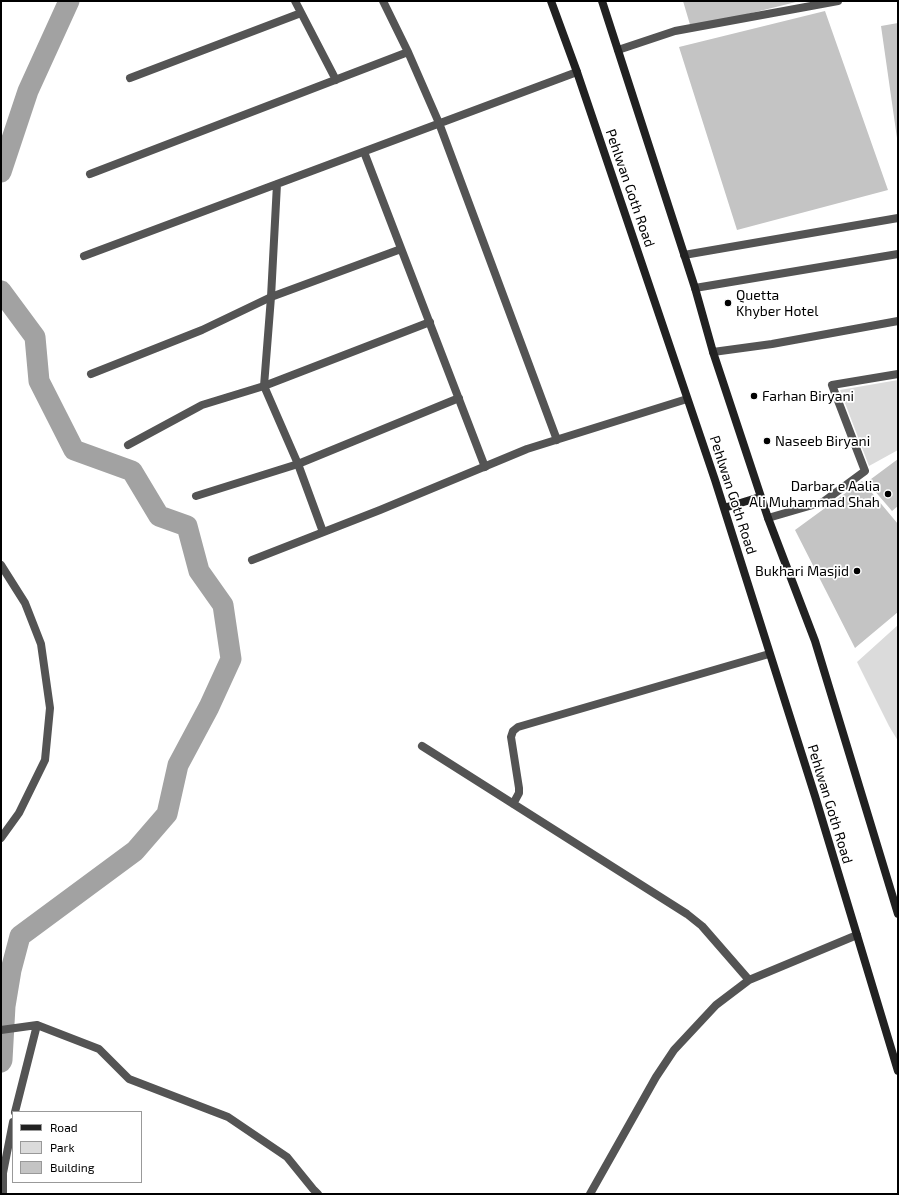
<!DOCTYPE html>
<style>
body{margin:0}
#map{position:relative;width:899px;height:1195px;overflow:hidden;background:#fff;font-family:"Exo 2",sans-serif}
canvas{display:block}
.frame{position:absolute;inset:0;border:2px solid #000;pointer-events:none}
.legend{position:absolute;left:12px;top:1111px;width:130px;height:72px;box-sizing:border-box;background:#fff;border:1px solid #999;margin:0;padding:5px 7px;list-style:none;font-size:12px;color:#000}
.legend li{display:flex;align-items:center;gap:8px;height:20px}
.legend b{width:20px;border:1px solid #999}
</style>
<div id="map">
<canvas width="899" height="1195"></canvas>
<div class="frame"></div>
<ul class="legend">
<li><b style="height:5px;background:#212121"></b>Road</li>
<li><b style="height:11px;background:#dbdbdb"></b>Park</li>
<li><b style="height:11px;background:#c4c4c4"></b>Building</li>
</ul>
</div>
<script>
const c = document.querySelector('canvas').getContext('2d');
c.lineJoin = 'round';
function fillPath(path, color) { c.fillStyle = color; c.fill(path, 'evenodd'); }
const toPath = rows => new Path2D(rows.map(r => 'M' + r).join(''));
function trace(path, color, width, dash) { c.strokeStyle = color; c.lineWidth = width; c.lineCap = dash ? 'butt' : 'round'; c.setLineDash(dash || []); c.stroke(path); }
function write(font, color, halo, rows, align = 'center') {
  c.font = font + ' "Exo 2",sans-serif'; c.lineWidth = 3.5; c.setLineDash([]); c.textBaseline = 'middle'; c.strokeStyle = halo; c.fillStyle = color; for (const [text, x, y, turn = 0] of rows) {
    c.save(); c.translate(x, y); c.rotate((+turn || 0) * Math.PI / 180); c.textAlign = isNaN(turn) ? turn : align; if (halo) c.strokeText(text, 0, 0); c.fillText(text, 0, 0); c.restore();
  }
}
fillPath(toPath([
 [898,380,898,450,869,466,840,390],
 [898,625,898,741,889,726,857,662]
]), '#dbdbdb');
trace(toPath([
 [1,172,28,91,69,1],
 [1,291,35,337,39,381,74,450,132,471,159,516,187,526,199,571,223,605,231,659,209,707,178,765,167,814,135,851,20,936,11,970,5,1006,2,1060,1,1062]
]), '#a2a2a2', 21);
fillPath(toPath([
 [683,1,796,1,796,2,691,28],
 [825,11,888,190,737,230,679,47],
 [898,23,898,138,897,138,881,26],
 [898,459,898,506,892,511,867,482],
 [862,481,898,524,898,612,855,648,795,530]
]), '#c4c4c4');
trace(toPath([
 [364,152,485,467],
 [713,352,772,344,898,321],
 [91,374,202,330,271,297,401,249],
 [128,445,202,405,264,386,430,322],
 [196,496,298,464,459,398],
 [768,518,823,502,865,471,832,385,898,374],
 [1,565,25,603,41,644,50,708,45,760,19,813,1,838]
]), '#545454', 8);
trace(toPath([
 [295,1,336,80],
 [383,1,408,52,439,123,557,440],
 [618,50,675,31,838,1],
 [130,78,301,13],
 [90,174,408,52],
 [277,184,271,297,264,386,298,464,323,532],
 [84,256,577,72],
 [252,560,380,510,527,449,687,399],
 [422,746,687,914,702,926,749,980],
 [513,804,519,793,519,788,511,737,513,731,518,727,769,654],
 [1,1030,37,1025,99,1049,129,1079,228,1117,287,1157,313,1189,318,1194],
 [15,1112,37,1025],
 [3,1194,3,1173,13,1122],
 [590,1194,656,1077,674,1050,716,1005,749,980,857,935]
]), '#545454', 8);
trace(toPath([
 [684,255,898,218],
 [695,288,898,254]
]), '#545454', 8);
trace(toPath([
 [551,1,577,72,715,480,815,796,898,1071],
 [602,1,695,288,713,352,768,518,815,641,898,914],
 [724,508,760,497]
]), '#212121', 8);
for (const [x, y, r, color] of [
 [728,303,4,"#000"],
 [754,396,4,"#000"],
 [767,441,4,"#000"],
 [888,494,4,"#000"],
 [857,571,4,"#000"]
]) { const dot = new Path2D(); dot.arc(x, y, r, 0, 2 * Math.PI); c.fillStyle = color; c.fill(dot); trace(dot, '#fff', 1.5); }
write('14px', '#000', '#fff', [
 ["Pehlwan Goth Road",630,188,71],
 ["Pehlwan Goth Road",733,495,72],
 ["Pehlwan Goth Road",830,804,73]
]);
write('14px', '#000', '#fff', [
 ["Quetta",736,295],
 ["Khyber Hotel",736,311],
 ["Farhan Biryani",762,396],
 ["Naseeb Biryani",775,441],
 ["Darbar e Aalia",880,486,"right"],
 ["Ali Muhammad Shah",880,502,"right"],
 ["Bukhari Masjid",849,571,"right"]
], 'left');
</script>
